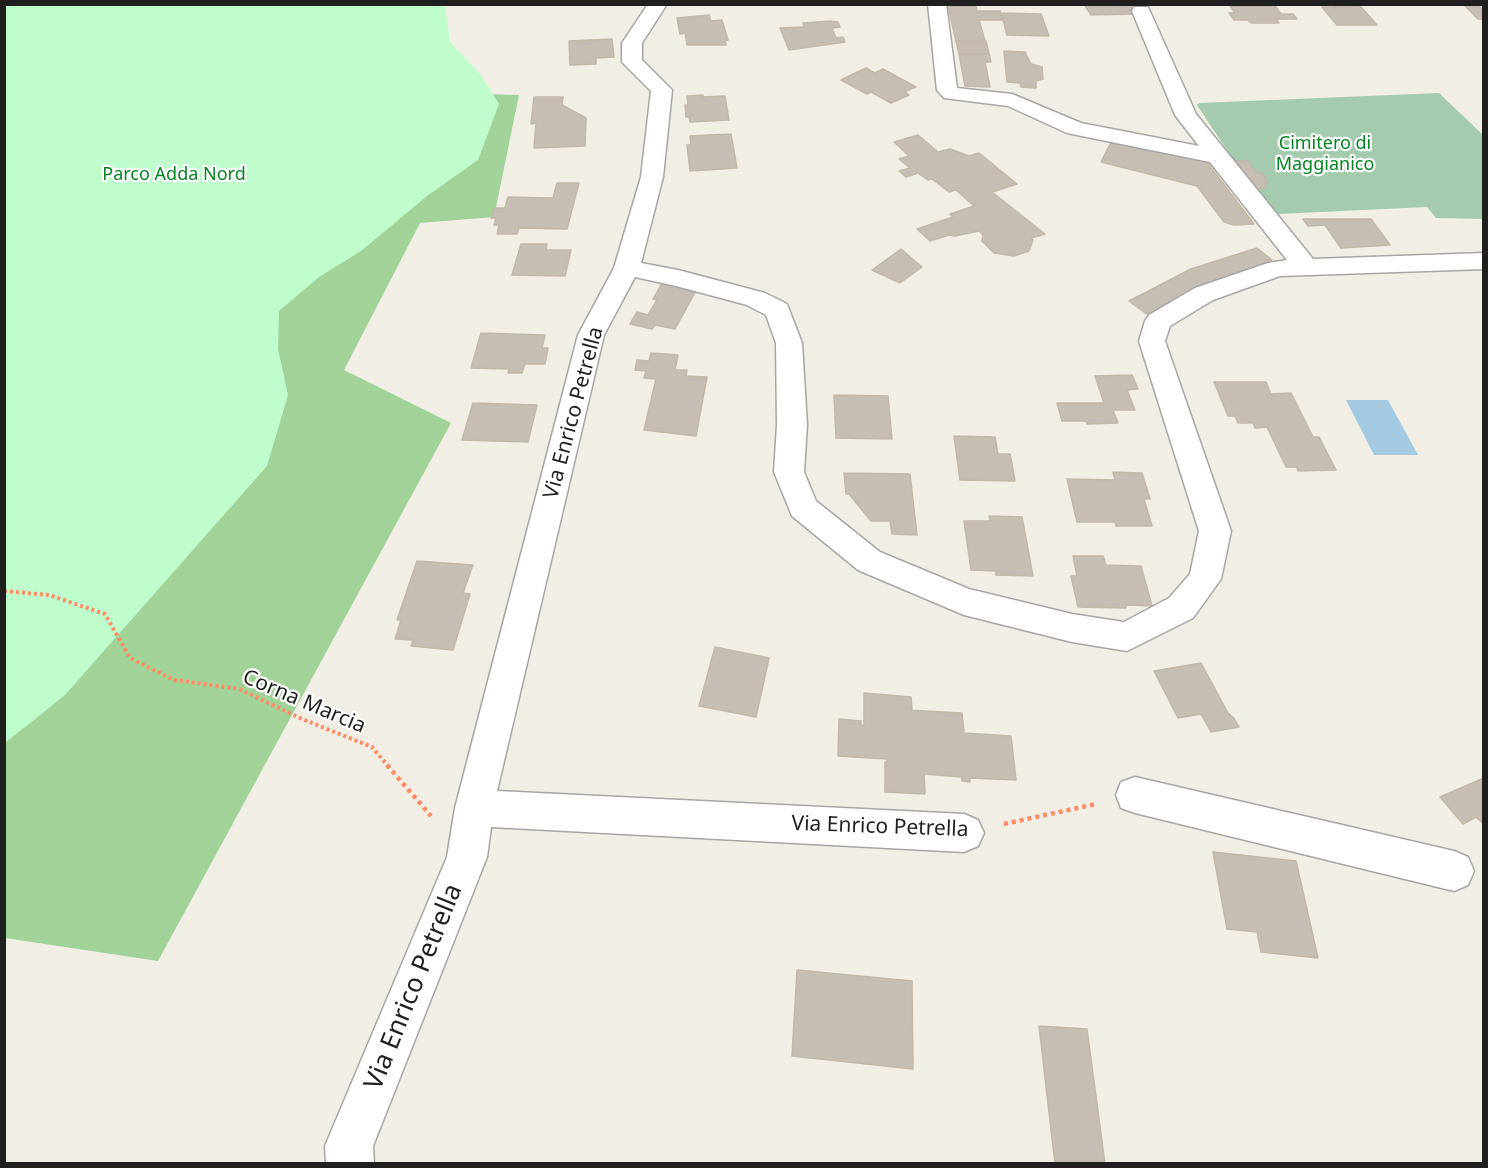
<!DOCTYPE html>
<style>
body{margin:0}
#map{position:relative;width:1488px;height:1168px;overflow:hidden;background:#f1eee5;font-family:"Noto Sans",sans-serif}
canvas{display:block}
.frame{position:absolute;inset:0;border:6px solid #1f1f1f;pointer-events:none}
</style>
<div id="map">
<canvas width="1488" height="1168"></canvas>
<div class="frame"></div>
</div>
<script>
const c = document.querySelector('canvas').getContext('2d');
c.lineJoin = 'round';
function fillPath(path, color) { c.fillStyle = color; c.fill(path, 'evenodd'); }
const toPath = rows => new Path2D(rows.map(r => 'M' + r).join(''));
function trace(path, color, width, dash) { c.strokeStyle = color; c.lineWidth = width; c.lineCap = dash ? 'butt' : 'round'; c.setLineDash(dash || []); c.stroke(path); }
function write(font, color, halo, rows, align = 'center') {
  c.font = font + ' "Noto Sans",sans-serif'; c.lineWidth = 4.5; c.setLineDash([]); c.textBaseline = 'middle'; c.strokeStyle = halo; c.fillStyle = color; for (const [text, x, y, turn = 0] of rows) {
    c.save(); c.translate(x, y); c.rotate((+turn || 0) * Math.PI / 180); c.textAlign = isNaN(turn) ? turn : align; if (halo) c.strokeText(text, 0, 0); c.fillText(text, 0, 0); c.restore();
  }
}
fillPath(toPath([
 [4,5,412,92,519,95,494,217,420,223,344,370,451,423,158,961,5,938]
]), '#a1d297');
fillPath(toPath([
 [1439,93,1483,135,1483,219,1436,218,1427,207,1278,214,1269,210,1252,188,1197,105,1199,103]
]), '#a5cbaf');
fillPath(toPath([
 [5,4,445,5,450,42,481,75,499,104,478,160,427,196,361,251,319,277,279,311,278,349,288,395,267,466,65,695,5,743]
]), '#c0fdcd');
fillPath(toPath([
 [1346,400,1388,400,1418,455,1374,455]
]), '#a3cae1');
const building = toPath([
 [1084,4,1130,4,1136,14,1091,15,1084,4],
 [1334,4,1361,7,1377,25,1337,25,1322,7,1336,7,1334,4],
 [1463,4,1484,4,1484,19,1478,19,1463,4],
 [948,6,976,6,977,11,1000,11,1002,20,979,20,985,41,956,41,948,6],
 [1230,6,1275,6,1281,14,1293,14,1297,19,1276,19,1279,23,1251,23,1248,20,1234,20,1229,13,1235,13,1230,6],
 [1001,13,1041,14,1049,36,1007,35,1001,13],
 [709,15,711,21,722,20,728,40,725,41,726,45,687,45,685,33,680,34,677,18,709,15],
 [830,21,838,22,840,27,832,28,836,38,843,37,845,42,789,50,780,28,804,27,803,23,830,21],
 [612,39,614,57,596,58,596,64,570,65,569,41,612,39],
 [956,41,986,41,989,54,959,54,956,41],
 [1004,51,1025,52,1031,64,1042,67,1043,79,1036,81,1036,88,1021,87,1020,83,1007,82,1004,51],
 [959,54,989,54,991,62,985,62,990,87,965,86,959,54],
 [866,68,875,73,883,69,916,87,904,92,909,95,891,103,871,92,867,94,841,80,866,68],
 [703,95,703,97,725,96,729,120,690,122,689,117,686,117,685,105,688,105,687,96,703,95],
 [534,97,563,97,562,105,586,118,585,146,534,148,536,123,531,124,534,97],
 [731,134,737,168,690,171,687,145,691,145,690,136,731,134],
 [918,135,938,152,950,149,969,156,979,153,1017,184,992,192,1045,234,1031,238,1033,240,1029,251,1014,256,994,253,982,241,983,235,979,231,955,236,949,235,930,241,917,229,953,217,950,214,974,206,956,190,949,192,932,179,928,180,918,173,906,177,899,171,910,168,899,159,909,156,894,142,918,135],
 [1113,138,1206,161,1254,224,1234,225,1224,222,1197,186,1101,162,1113,138],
 [1234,161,1248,161,1257,173,1262,173,1268,183,1264,183,1267,188,1253,189,1234,161],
 [557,183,579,183,567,229,519,228,517,234,497,234,499,225,494,225,496,218,491,218,494,208,505,208,508,197,553,198,557,183],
 [1303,219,1371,219,1390,245,1341,248,1325,225,1308,226,1303,219],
 [521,244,547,244,546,250,571,250,565,276,512,275,521,244],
 [1257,248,1272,260,1211,282,1148,315,1129,301,1191,269,1257,248],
 [901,249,922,267,900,283,872,270,901,249],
 [663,282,697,289,675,329,655,325,652,329,630,324,637,312,648,315,657,300,653,299,663,282],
 [481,333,545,335,542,348,548,348,545,364,525,364,522,373,508,373,509,369,471,368,481,333],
 [651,353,678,355,675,370,687,370,686,376,707,377,696,436,644,430,656,379,644,378,646,371,635,370,637,360,649,361,651,353],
 [1132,375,1138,389,1127,390,1135,410,1113,410,1118,423,1087,424,1086,421,1062,421,1057,403,1104,403,1095,376,1132,375],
 [1214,382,1266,382,1271,394,1291,393,1313,437,1319,437,1336,470,1298,471,1297,467,1286,467,1267,427,1255,428,1253,423,1238,423,1235,416,1228,416,1214,382],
 [834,395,888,396,892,439,836,438,834,395],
 [473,403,537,405,528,442,462,440,473,403],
 [954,436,995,437,998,454,1010,454,1015,481,960,480,954,436],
 [1113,472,1142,473,1150,499,1144,499,1152,526,1116,526,1115,522,1077,522,1067,479,1115,480,1113,472],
 [844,473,910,474,917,535,892,534,890,521,871,521,849,494,846,494,844,473],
 [989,516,1022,517,1033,576,996,575,996,571,971,570,964,521,990,521,989,516],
 [1073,556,1103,556,1106,565,1141,566,1152,606,1126,605,1126,608,1078,607,1071,576,1077,576,1073,556],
 [417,561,473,565,463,593,470,594,453,650,411,646,413,640,395,639,401,620,397,620,417,561],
 [715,647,769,658,756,717,699,706,715,647],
 [1201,663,1228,713,1234,718,1239,727,1211,732,1201,714,1178,718,1154,671,1201,663],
 [864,693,911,697,912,709,907,708,907,710,962,713,964,733,1011,736,1016,780,970,778,970,782,962,781,962,777,924,774,925,794,885,792,885,762,887,762,887,759,838,756,839,719,861,721,861,726,864,725,864,693],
 [1484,778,1484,824,1476,817,1463,824,1440,797,1484,778],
 [1213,852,1296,861,1318,958,1261,952,1257,932,1227,929,1213,852],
 [797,970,912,981,913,1069,792,1056,797,970],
 [1039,1026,1087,1029,1105,1164,1055,1164,1039,1026]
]);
fillPath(building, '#c6beb4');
trace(building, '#c3b7a6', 1.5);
const street = toPath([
 [648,4,667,4,642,43,642,60,672,90,663,177,641,263,678,270,765,293,787,304,802,343,807,425,804,472,816,501,880,552,969,589,1072,614,1124,622,1169,598,1190,574,1199,531,1139,341,1145,321,1149,315,1195,288,1268,263,1287,260,1210,162,1067,133,1008,106,944,98,937,90,928,4,946,4,957,88,1012,94,1081,123,1199,146,1175,115,1132,11,1134,7,1148,7,1196,114,1313,259,1484,253,1484,269,1280,276,1213,300,1170,326,1165,341,1231,531,1221,579,1193,618,1127,651,1072,642,964,615,858,570,792,516,774,472,777,425,776,343,766,315,747,305,676,286,635,277,604,335,497,791,964,814,978,820,984,833,978,846,964,852,491,827,487,857,373,1146,374,1164,326,1164,325,1146,447,857,455,808,578,335,614,268,641,177,651,91,622,62,622,43,648,4],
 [1135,777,1454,851,1468,857,1474,871,1468,885,1454,891,1135,813,1121,808,1116,795,1121,782,1135,777]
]);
trace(street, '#a6a6a6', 3);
trace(toPath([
 [4,591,49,595,105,614,130,658,174,680,239,689,302,719,372,747,388,766]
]), '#ff8b67', 4, [3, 3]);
trace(toPath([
 [387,765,431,816],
 [1004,824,1096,804]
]), '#ff8b67', 4.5, [4, 4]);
fillPath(street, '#fff');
write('18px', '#058521', '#fff', [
 ["Cimitero di",1325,144],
 ["Maggianico",1325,165],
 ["Parco Adda Nord",174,175]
]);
write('21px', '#1f1f1f', '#fff', [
 ["Via Enrico Petrella",574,413,-75],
 ["Corna Marcia",304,702,23],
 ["Via Enrico Petrella",880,827,2]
]);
write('26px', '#1f1f1f', '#fff', [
 ["Via Enrico Petrella",414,987,-68]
]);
</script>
